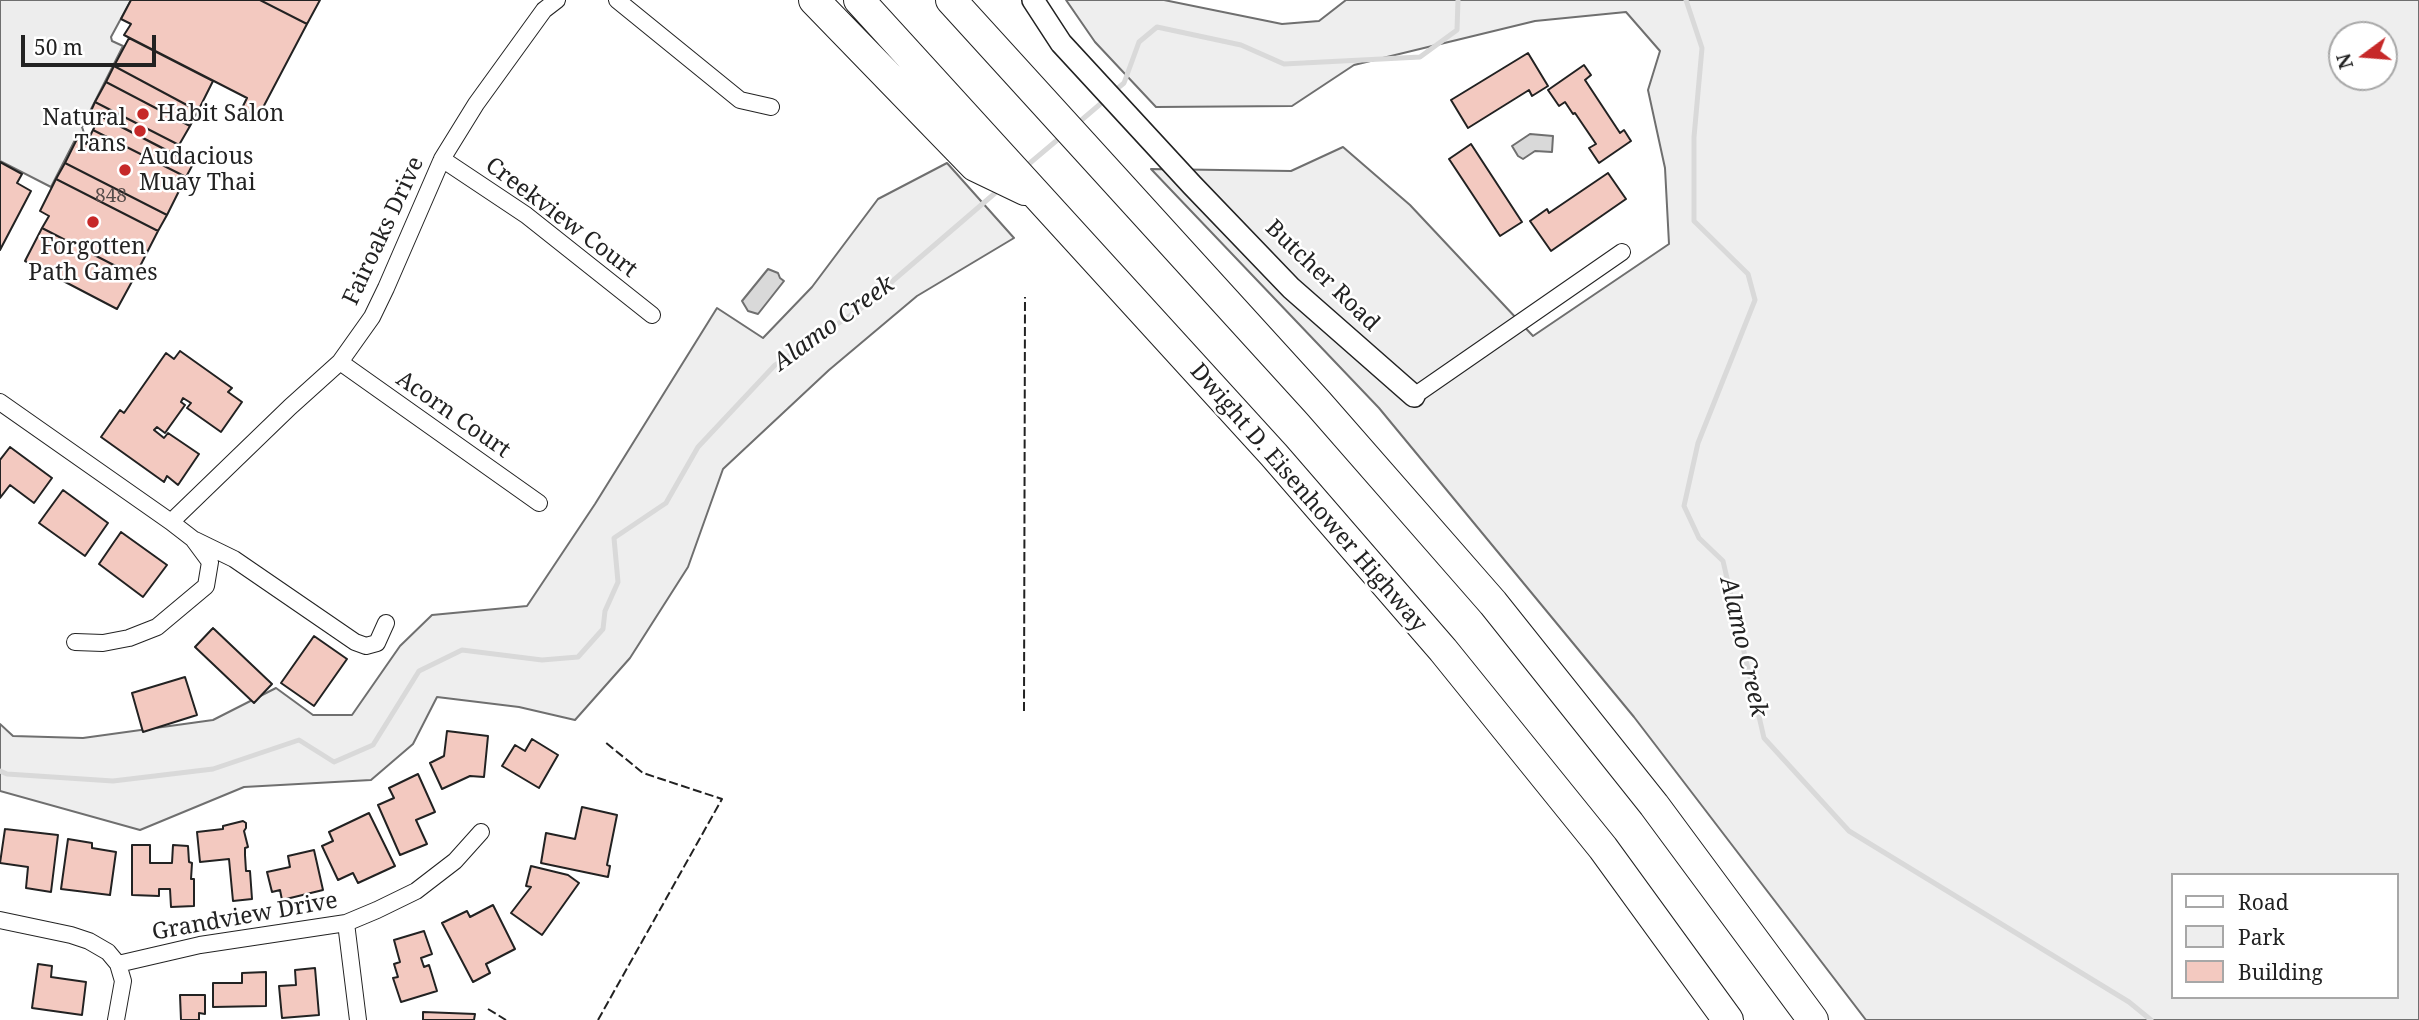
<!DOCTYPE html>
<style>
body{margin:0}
#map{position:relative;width:2419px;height:1020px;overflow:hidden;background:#fff;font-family:"Noto Serif",serif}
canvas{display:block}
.legend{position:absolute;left:2171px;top:873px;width:228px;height:126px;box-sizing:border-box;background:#fff;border:2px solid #a7a7a7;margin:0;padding:9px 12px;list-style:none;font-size:21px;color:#222}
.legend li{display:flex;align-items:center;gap:14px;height:35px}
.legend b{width:35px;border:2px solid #a7a7a7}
.north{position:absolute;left:2328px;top:21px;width:70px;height:70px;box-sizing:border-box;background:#fff;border:2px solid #a7a7a7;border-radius:50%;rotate:254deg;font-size:19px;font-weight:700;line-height:28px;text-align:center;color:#222}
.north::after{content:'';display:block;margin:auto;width:24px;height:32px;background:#c62828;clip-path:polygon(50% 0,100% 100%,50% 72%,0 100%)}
.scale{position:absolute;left:21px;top:35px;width:135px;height:32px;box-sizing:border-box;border:4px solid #222;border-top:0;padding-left:9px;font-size:21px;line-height:24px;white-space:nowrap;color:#222;-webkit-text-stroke:5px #fff;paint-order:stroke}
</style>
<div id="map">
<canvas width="2419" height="1020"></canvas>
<ul class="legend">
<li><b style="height:9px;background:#fff"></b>Road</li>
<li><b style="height:19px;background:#eee"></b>Park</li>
<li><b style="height:19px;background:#f3c9c0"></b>Building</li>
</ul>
<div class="north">N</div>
<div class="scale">50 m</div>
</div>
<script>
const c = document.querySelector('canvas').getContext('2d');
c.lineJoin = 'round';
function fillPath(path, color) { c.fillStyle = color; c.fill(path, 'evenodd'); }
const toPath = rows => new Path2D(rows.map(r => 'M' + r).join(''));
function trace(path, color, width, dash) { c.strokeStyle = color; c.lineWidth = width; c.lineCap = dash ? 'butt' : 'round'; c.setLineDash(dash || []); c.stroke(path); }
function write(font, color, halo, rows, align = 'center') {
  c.font = font + ' "Noto Serif",serif'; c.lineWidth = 5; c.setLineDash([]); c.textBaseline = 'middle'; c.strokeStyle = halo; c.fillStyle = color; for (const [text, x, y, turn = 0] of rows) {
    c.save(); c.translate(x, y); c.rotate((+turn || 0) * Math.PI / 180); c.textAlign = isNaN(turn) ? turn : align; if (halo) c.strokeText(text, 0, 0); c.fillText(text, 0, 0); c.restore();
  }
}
const green = toPath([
 [1066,0,1164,0,1282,24,1319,21,1346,0,2419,0,2419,1020,1866,1020,1634,717,1379,408,1151,169,1291,171,1343,147,1410,205,1533,336,1669,244,1665,168,1648,90,1660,51,1626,12,1535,21,1354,65,1292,106,1156,107,1095,42,1066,0],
 [2342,35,2384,35,2384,77,2342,77,2342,35],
 [2172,875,2396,875,2396,997,2172,997,2172,875],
 [947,163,1014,238,917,296,829,370,723,469,688,567,630,658,575,720,519,707,437,697,413,744,371,780,244,787,140,830,0,791,0,724,13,736,83,738,213,720,276,688,313,715,352,715,400,646,432,615,527,606,595,504,717,308,763,338,812,287,878,199,947,163]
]);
fillPath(green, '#eee');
trace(green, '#6f6f6f', 2);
const parking = toPath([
 [0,0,131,0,111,37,112,41,123,46,82,127,84,133,83,137,76,138,51,187,0,161,0,0]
]);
fillPath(parking, '#ededed');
trace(parking, '#6f6f6f', 2);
const water = toPath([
 [1530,134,1553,136,1552,152,1535,151,1523,159,1518,156,1512,146,1530,134],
 [768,269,778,273,780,278,784,281,758,314,748,311,742,301,768,269]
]);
fillPath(water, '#d9d9d9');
trace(water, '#6f6f6f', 2);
trace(toPath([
 [1686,0,1702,48,1694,137,1694,221,1748,274,1755,300,1698,443,1684,506,1699,538,1723,561,1764,738,1849,831,2129,1002,2151,1020],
 [1112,93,1124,83,1139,42,1157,27,1241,45,1284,64,1420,57,1457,30,1458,0],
 [1078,123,1105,100],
 [1024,168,1062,136],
 [0,771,7,774,113,781,213,769,299,740,334,762,373,745,419,671,462,650,542,660,578,657,603,629,605,611,618,582,614,538,666,503,698,447,775,365,860,309,1001,188]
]), '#d9d9d9', 5);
const building = toPath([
 [131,0,260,0,307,24,258,117,242,108,247,98,124,35,131,24,121,19,131,0],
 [260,0,320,0,307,24,260,0],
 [129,38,213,81,198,111,114,66,129,38],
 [1528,53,1548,86,1532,96,1529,90,1468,128,1451,100,1528,53],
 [1584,65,1591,75,1585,80,1620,133,1624,130,1631,141,1599,163,1589,148,1596,144,1575,113,1573,114,1565,102,1559,106,1548,90,1584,65],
 [114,66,198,111,190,126,106,82,114,66],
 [106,82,190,126,179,145,95,102,106,82],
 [95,102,179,145,174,154,91,111,95,102],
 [100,116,193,164,186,177,93,130,100,116],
 [93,130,186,177,167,215,65,163,77,139,86,144,93,130],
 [1471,144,1522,222,1500,236,1449,159,1471,144],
 [0,162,22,174,17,183,31,191,0,250,0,162],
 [65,163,167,215,158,231,56,179,65,163],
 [1608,173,1626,199,1551,251,1530,221,1547,209,1549,213,1608,173],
 [56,179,158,231,135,276,42,228,49,216,40,211,56,179],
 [42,228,135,276,117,309,25,261,42,228],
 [180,351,232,388,228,392,242,402,221,432,187,408,191,403,183,398,181,402,185,405,165,433,157,427,154,430,164,438,168,433,199,454,178,485,167,476,164,482,101,437,120,410,124,413,166,353,174,359,180,351],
 [10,447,52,478,34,503,10,485,0,498,0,460,10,447],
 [63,490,108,523,85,556,39,523,63,490],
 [121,532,167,565,143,597,99,564,121,532],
 [213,628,272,684,254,703,195,647,213,628],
 [314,636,347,659,314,706,281,683,314,636],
 [185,677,197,715,143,732,132,693,185,677],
 [447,731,488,736,484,777,470,776,442,789,430,763,444,756,447,731],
 [532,739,558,755,539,788,502,766,515,745,525,751,532,739],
 [418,774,435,812,416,820,427,844,400,855,378,805,394,798,389,788,418,774],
 [582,807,617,815,607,865,610,866,608,877,541,863,546,833,575,839,582,807],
 [369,813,395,866,358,883,353,873,338,880,322,846,333,841,329,832,369,813],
 [243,821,246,823,246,828,244,831,248,847,245,848,245,855,246,871,250,871,252,899,233,901,229,859,200,862,197,832,223,829,223,826,243,821],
 [5,829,58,835,51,892,26,888,28,867,0,863,5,829],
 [68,839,92,843,92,848,116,852,110,895,61,889,68,839],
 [132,845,150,845,150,863,172,863,173,845,188,846,189,862,192,863,191,879,194,879,194,906,171,907,170,889,159,889,159,896,132,895,132,845],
 [314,850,323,890,282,900,280,890,272,892,267,872,290,867,288,856,314,850],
 [531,866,568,875,579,883,542,935,511,913,531,887,526,886,531,866],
 [493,905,515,949,486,964,490,973,473,982,442,923,467,911,470,917,493,905],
 [424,931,432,954,421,958,424,967,429,965,437,991,401,1002,393,978,398,977,394,964,400,962,394,940,424,931],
 [38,964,52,966,51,977,86,982,82,1015,32,1008,38,964],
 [315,968,319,1015,282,1018,279,986,296,985,295,970,315,968],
 [266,972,266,1006,213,1007,213,983,242,983,242,973,266,972],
 [180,995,205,995,205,1014,199,1013,199,1020,181,1020,180,995],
 [423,1012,475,1014,474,1020,423,1020,423,1012]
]);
fillPath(building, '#f3c9c0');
trace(building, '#222', 2);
const minor = toPath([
 [617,0,740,100,771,107],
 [442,159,526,215,652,315],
 [340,362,539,503],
 [1414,396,1622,252],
 [0,402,171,522,193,539,210,562,206,586,157,627,129,638,103,643,75,642],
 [171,522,290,407,340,362,372,317,386,288,442,159,476,104,544,10,557,0],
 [195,540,234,559,355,642,366,646,377,643,386,623],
 [0,920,71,935,89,941,108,952,118,964,123,981,116,1020],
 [346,923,358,1020],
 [118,964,200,945,346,923,377,910,416,891,455,861,481,832]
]);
const tertiary = toPath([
 [1033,0,1061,43,1192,185,1291,288,1414,396]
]);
const motorway = toPath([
 [814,0,975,166,1025,190],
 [859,0,1274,455,1443,650,1603,848,1728,1020],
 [951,0,1318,403,1493,603,1654,805,1813,1020]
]);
trace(minor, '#222', 18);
trace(tertiary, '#222', 24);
trace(motorway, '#222', 32);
trace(minor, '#fff', 16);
trace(tertiary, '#fff', 21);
trace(motorway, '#fff', 30);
trace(toPath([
 [1024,711,1025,297],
 [488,1009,506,1020],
 [598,1020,722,799,643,773,605,742]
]), '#222', 2, [9, 3.5]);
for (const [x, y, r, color] of [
 [143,114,7,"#c62828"],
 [140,131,7,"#c62828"],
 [125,170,7,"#c62828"],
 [93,222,7,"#c62828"]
]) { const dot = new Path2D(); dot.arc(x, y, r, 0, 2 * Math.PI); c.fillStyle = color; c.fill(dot); trace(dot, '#fff', 2.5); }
write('19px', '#564c4a', null, [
 ["848",111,197]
]);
write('23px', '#222', '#fff', [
 ["Habit Salon",157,114],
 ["Natural",126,118,"right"],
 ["Tans",126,144,"right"],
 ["Audacious",139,157],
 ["Muay Thai",139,183],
 ["Forgotten",93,247,"center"],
 ["Path Games",93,273,"center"]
], 'left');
write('23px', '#222', '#fff', [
 ["Creekview Court",561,218,37],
 ["Fairoaks Drive",384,231,-65],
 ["Butcher Road",1322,276,44],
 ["Acorn Court",453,415,35],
 ["Dwight D. Eisenhower Highway",1308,498,49],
 ["Grandview Drive",245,917,-10]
]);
write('italic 24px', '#222', '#fff', [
 ["Alamo Creek",834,324,-36],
 ["Alamo Creek",1743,647,77]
]);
</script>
